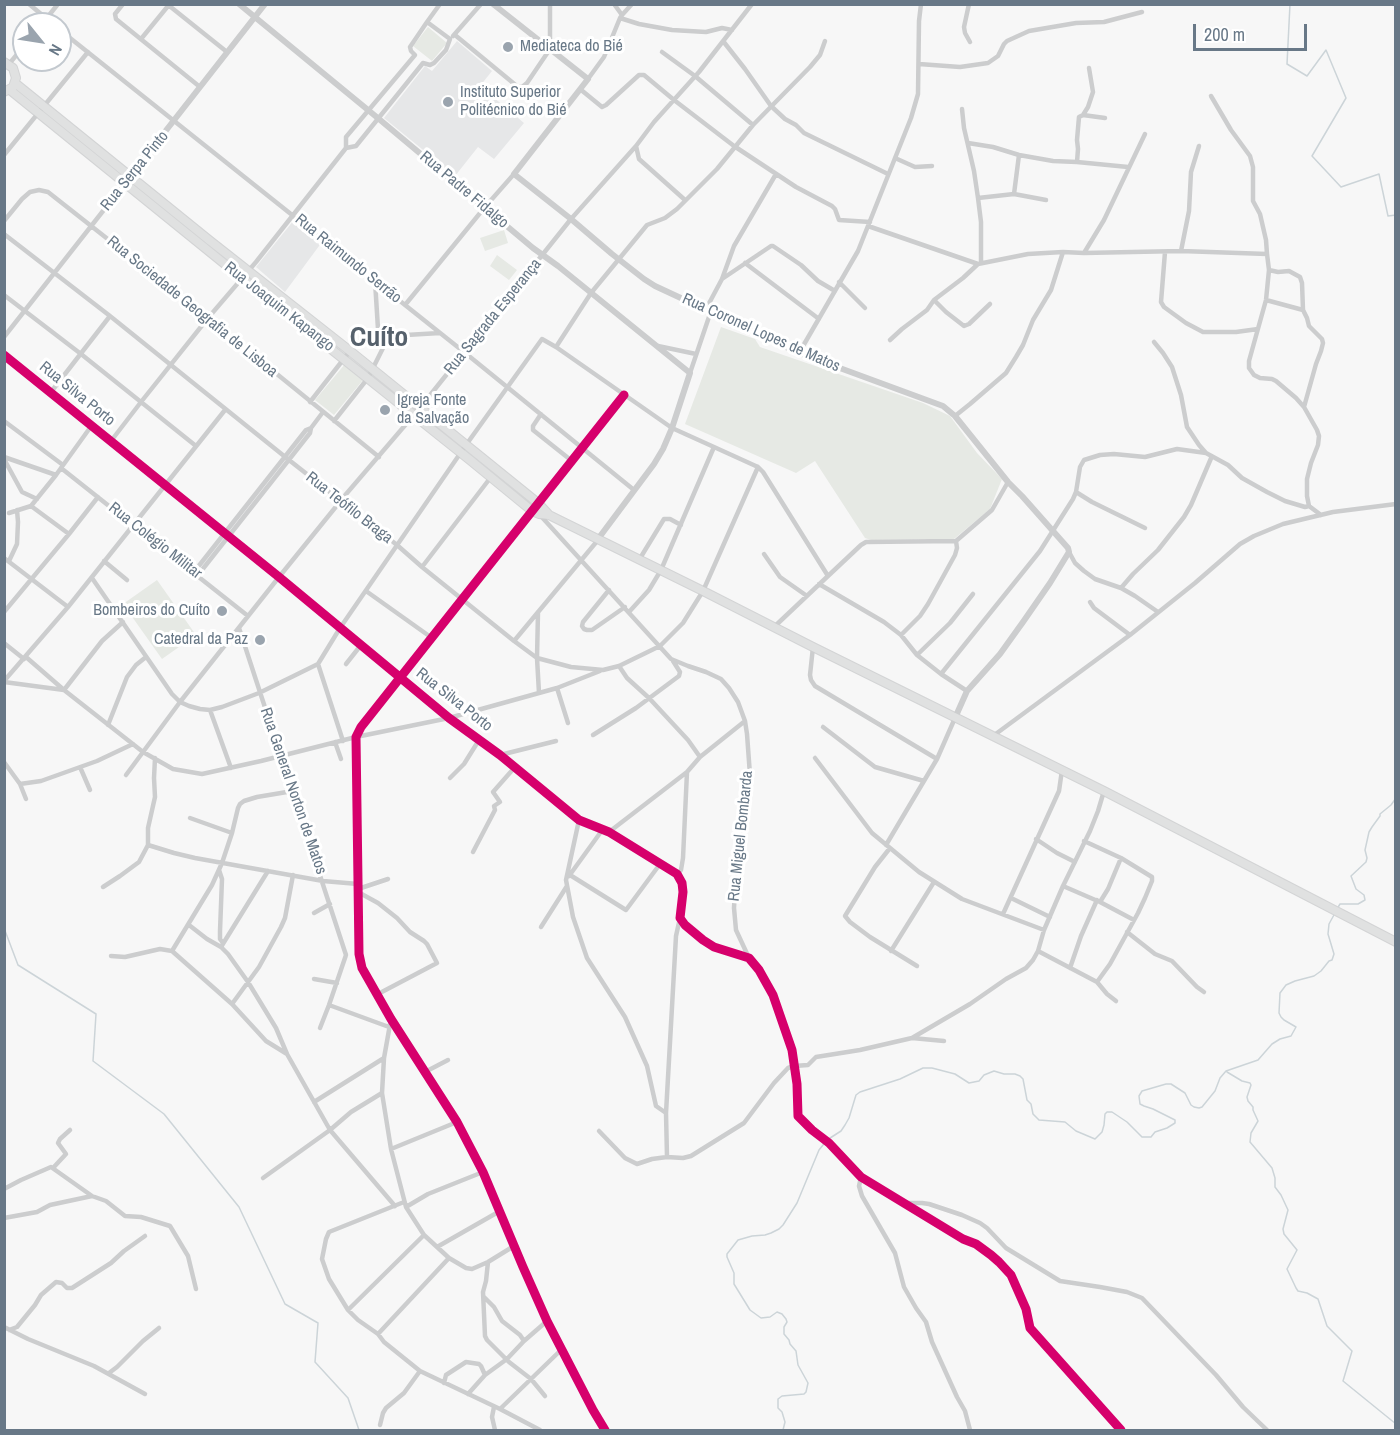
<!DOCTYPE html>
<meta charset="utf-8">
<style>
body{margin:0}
#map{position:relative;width:1400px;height:1435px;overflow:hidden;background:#f7f7f7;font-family:"Archivo Narrow",sans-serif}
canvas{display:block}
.frame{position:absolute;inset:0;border:6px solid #687887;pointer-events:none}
.north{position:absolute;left:12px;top:12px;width:60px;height:60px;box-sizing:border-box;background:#fff;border:2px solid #c3c9cf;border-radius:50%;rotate:120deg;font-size:16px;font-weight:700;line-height:24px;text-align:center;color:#687887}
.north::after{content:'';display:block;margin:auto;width:21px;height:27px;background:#9aa4ae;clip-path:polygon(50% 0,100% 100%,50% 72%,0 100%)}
.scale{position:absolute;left:1193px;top:24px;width:114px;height:27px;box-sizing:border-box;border:3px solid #687887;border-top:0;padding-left:8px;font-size:18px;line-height:21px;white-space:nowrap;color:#687887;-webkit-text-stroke:4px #fff;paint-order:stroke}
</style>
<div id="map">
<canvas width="1400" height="1435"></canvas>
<div class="frame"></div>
<div class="north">N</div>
<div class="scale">200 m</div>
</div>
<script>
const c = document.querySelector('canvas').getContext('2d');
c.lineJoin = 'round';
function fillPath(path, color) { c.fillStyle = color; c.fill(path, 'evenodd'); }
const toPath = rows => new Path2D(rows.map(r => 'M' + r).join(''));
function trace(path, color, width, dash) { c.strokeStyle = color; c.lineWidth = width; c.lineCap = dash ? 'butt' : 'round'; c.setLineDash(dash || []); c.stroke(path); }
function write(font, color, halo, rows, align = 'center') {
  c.font = font + ' "Archivo Narrow",sans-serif'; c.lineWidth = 6; c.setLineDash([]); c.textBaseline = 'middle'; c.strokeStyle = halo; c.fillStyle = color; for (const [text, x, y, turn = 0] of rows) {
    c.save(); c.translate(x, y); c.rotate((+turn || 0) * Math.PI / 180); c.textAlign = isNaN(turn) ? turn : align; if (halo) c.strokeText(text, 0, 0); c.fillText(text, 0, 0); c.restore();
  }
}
fillPath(toPath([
 [457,41,492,71,480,86,524,123,494,159,478,147,455,176,384,118,425,66,432,71],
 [294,220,322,242,285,292,256,267]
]), '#e6e7e8');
fillPath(toPath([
 [428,27,447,43,432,61,413,46],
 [504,230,508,243,485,251,480,238],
 [497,255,517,270,509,280,490,266],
 [721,327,755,339,760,347,923,403,950,416,977,453,1002,479,990,509,954,539,871,540,865,538,815,461,796,473,685,424],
 [345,364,363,380,334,415,315,400],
 [157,580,196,635,162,659,123,604]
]), '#e6e9e4');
trace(toPath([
 [1290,4,1287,64,1307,76,1326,50,1346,98,1312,156,1341,187,1379,174,1388,216,1396,215],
 [1337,909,1340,904,1358,904,1365,900,1364,895,1356,889,1351,876,1366,862,1367,858,1365,850,1369,832,1372,827,1380,816,1380,814,1391,805,1396,798],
 [4,928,18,965,96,1014,93,1061,164,1114,239,1207,285,1304,318,1323,315,1362,348,1398,359,1430],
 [1227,1072,1242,1081,1250,1083,1251,1085,1247,1097,1248,1101,1253,1107,1253,1110,1258,1121,1251,1133,1250,1142,1272,1168,1275,1178,1275,1187,1281,1195,1288,1210,1283,1229,1284,1234,1297,1250,1287,1269,1296,1288,1298,1291,1307,1293,1318,1299,1327,1326,1352,1351,1343,1381,1396,1424],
 [783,1430,785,1422,782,1412,778,1408,778,1399,782,1396,804,1394,806,1392,808,1383,798,1365,796,1351,790,1344,789,1340,784,1334,784,1327,787,1322,786,1319,782,1314,777,1312,770,1317,761,1318,750,1310,734,1284,734,1273,727,1257,727,1254,738,1240,752,1236,765,1235,771,1233,779,1229,783,1225,797,1203,819,1150,827,1140,841,1131,845,1125,849,1118,856,1095,860,1092,900,1079,923,1068,932,1068,955,1074,969,1083,979,1081,984,1075,994,1071,1004,1074,1015,1074,1020,1076,1023,1079,1027,1100,1031,1104,1033,1114,1039,1120,1065,1122,1076,1131,1095,1139,1102,1132,1104,1125,1105,1114,1107,1112,1112,1112,1127,1122,1142,1137,1151,1137,1155,1132,1167,1128,1175,1123,1175,1120,1153,1109,1144,1106,1140,1104,1139,1096,1142,1091,1166,1084,1171,1084,1185,1093,1191,1105,1194,1107,1199,1108,1202,1107,1215,1091,1220,1078,1226,1071,1258,1060,1272,1044,1280,1039,1291,1036,1296,1027,1284,1020,1281,1017,1279,1013,1280,993,1286,985,1295,981,1314,976,1321,971,1329,961,1332,960,1334,954,1328,934,1329,924,1335,913]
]), '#ccd4d8', 1.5);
const primary = toPath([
 [4,62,13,68,16,78,13,87,4,92],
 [15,83,209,240,350,351,538,503,549,515],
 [10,90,242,278,470,460,532,511,539,514,549,515,703,591,813,647,1104,791,1396,942]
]);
trace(primary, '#d3d4d5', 10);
trace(toPath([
 [29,4,53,24],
 [123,4,115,14,116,19,200,87],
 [167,4,227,52],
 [969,4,964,27,965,33,970,42],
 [622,15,632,4],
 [620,18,639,24,672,30,706,32,722,28,732,30],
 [427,22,450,39,446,50,434,63,430,65,423,63,356,146,346,148,346,137,415,55,411,51,410,47,427,22],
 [427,22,440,4],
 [42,24,58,4],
 [60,30,464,352,634,490],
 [455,35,518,87,522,87,527,83,550,49,550,4],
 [453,36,481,4],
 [141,39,168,6],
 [723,41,745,69,771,106,785,119,796,125,804,133,888,174],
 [662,52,695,76,753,125],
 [9,64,24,46],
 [919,64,960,67,988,63,998,56,1004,44,1007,41,1029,31,1076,23,1104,22,1142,12],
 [588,79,604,57,620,18,622,15,614,4],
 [580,89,602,107,606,105,639,75,644,75,674,100,734,146,796,187,832,206,835,209,839,220,870,222],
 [1211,96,1231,130,1250,156,1253,167,1253,201,1260,214,1266,240,1267,254],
 [962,109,964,128,974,171,978,198,981,222,981,262],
 [1083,115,1088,107,1093,92,1089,68],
 [968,143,993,147,1019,155,1053,161,1077,162,1128,167],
 [4,155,88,52],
 [895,158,915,167,932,166],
 [1077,162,1078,149,1077,140,1079,117,1083,115,1105,118],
 [1014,194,1019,155],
 [978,198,1014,194,1046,200],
 [685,200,639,159,636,146,654,122,699,72,752,4],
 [4,221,22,199,30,192,39,190,48,192,208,318,379,457],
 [868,226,978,264],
 [4,234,110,316,289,460,397,545,422,567,514,641,537,658,571,667,603,670,619,666,660,646,683,623,703,591,758,467,714,447,661,570,649,590,629,612],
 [1181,251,1189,211,1191,172,1199,146],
 [1165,252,1161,302,1164,307,1186,323,1203,332,1236,332,1258,329],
 [1084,253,1104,220,1145,134],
 [745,263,819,319],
 [1269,270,1278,272,1289,271,1300,277,1302,283,1303,310,1307,318,1309,326,1322,339,1323,343,1321,351,1316,364,1304,407],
 [722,279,771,246,773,246,801,265,818,281,835,291],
 [839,282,865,308],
 [4,295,81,354,196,446],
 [934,300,946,312,964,326,969,324,990,304],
 [1266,300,1303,310],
 [405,305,485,207,514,174],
 [706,309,722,279,734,246,776,174],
 [4,337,125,183],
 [890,340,902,329,927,310,934,300,963,278,978,264,1028,254,1063,252],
 [1154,342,1163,353,1172,367,1181,395,1187,427,1199,445,1206,453,1228,465,1242,478,1267,492,1285,501,1305,507,1309,506],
 [658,346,696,354],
 [556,347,591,293,647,225,665,218,677,209,717,169,753,125,810,67,820,55,825,41],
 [799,353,858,251,911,118,918,94,919,21,921,4],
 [4,355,279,577,449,718,500,755,579,820,609,832,677,874,682,883,683,892,680,918,685,925,703,940,714,947,749,958,759,970,773,995,792,1050,797,1084,798,1116,812,1130,829,1143,861,1177,963,1239,976,1244,991,1255,999,1262,1011,1275,1026,1309,1030,1328,1121,1430],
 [690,373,711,311],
 [51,392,110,316],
 [310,402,350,351,361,341,378,329,375,281],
 [541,414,533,426,533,430,572,461],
 [955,416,970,404,1006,373,1016,357,1023,345,1033,320,1051,290,1063,252,1084,253,1181,251,1267,254,1269,270,1266,300,1249,361,1249,368,1254,375,1260,378,1272,379,1276,381,1296,398,1304,407,1317,430,1319,436,1318,445,1311,463,1307,479,1307,496,1309,506,1321,515],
 [4,421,63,465],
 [334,421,368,378,389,336,440,333],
 [111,441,141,402,208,318,256,262,346,148],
 [4,457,56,475,92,425],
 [4,459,22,492,37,499],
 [758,467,763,472,828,576,774,627],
 [61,468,248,616],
 [1076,492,1092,502,1145,528],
 [31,506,69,534],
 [9,513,31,506,56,475],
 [539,514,671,659,688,666,706,672,721,679,729,688,738,702,745,721,747,734,750,775,749,793,735,890,734,908,736,930,749,958],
 [1069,552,1075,563,1084,571,1095,579,1121,588,1135,596,1158,612],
 [764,554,780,577,807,596],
 [4,558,68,607],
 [639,560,664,519,670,519,681,525],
 [9,561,17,544,18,522,17,510],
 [104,561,127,580],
 [422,567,491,477],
 [194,572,306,430,311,428,323,412],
 [198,575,310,433,311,428],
 [828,576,861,545,866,542,956,541,992,510,1008,482],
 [92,578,172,694,180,702,189,706,200,709,210,710,222,707,259,693,318,664,340,628,466,445,542,339,556,347,672,428,714,447],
 [819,584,884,622,901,635,917,655,941,674,967,691],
 [1121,588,1133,574,1158,550,1184,517,1191,505,1212,456],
 [609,590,583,622,582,626,584,629,587,630,592,630,625,607],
 [366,591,432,638],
 [1090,602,1094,608,1130,635],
 [4,612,69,534,98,497],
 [538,612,537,658,539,693],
 [239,628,346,955],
 [901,635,920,616,928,604,955,555,957,548,956,541],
 [514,641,598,540],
 [4,643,24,659],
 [813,647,810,675,811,680,815,686,937,759],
 [917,655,950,623,973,594],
 [26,657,64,690,143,752,173,769,202,774,261,761,356,737,449,718,557,688,600,671],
 [318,664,343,741],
 [346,664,361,645],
 [619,666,627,678,649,698,688,740,700,757],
 [941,674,1040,551,1073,499,1076,492,1080,467,1084,460,1100,455,1114,454,1145,457,1177,449,1206,453],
 [4,681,68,607,225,410],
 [4,682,64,690,102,641,123,622],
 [557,688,568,723],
 [210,710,231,768],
 [108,725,127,677,136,665,146,657],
 [823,727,875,767,924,781],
 [593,735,636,708,679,676,680,672,673,661],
 [993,736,1130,635,1195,583,1240,544,1254,536,1283,524,1333,512,1396,504],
 [335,742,341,759],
 [500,755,556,741],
 [815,758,872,833,919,872,962,899,1044,930],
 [4,762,20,784,26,799],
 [80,767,90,790],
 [687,772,700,757,745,721],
 [126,775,180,702,279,577,347,493,419,409,571,219,636,146],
 [450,778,464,764,479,740],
 [20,784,41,781,97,761,133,744],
 [190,818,232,833],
 [579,820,566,880,573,917,587,958,625,1017,647,1066,656,1106,666,1113],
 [609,832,687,772,683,858,681,870,677,874],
 [1036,839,1057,853,1075,862],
 [148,845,174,853,195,858,323,881,358,884],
 [886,845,937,759,955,718],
 [890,848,875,867,845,916,850,922,870,937,917,966],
 [473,852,495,810,494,806,500,802,493,792,515,767],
 [219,870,222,879,220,931,220,939,223,943],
 [570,875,626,910,660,864],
 [569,876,603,829],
 [1063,886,1100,902,1134,920],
 [103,887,120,876,139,862,148,845,148,828,155,797,154,778,155,758],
 [358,889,388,879],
 [358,892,378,903,397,918,410,932,424,941,427,944,437,963,378,994],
 [1011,898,1050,917],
 [1100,902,1108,889,1121,858],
 [314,913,330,904],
 [1003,914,1059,791,1062,770],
 [189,925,207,939,221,947,228,954,248,982,276,1028,287,1054,330,1130,395,1206],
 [541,927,567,886],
 [1127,932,1155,954,1172,961,1197,987,1204,992],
 [221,947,268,871],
 [172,951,212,885,222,863,232,833,238,808,240,804,244,801,257,797,293,791],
 [891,951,934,882],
 [1038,951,1097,982,1110,964,1138,913,1145,898,1152,881,1152,877,1121,858,1084,841],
 [111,956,125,957,160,949,172,951,232,1004,266,1041,287,1054],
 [1070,968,1081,936,1097,900],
 [314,979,337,983],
 [1097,982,1107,994,1116,1001],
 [232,1004,259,967,281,927,285,918,293,875],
 [329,1005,389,1027],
 [391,1019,384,1058,382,1093,391,1149,406,1207,424,1235,449,1258,466,1268,472,1269,488,1262,514,1246],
 [320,1028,329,1005,346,955],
 [912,1038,944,1041],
 [425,1072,448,1060],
 [314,1102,384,1058],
 [599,1131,625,1158,637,1164,652,1159,667,1157,683,1158,691,1156,744,1123,774,1083,788,1068,794,1066,808,1065,816,1057,860,1050,912,1038,970,1004,1006,979,1026,968,1033,960,1038,951,1044,930,1063,886,1090,831,1098,811,1104,791],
 [391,1149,457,1122],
 [667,1157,666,1113,676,936,680,918],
 [53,1168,66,1154,58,1143,60,1139,70,1130],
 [861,1177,859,1186,862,1196,895,1253,904,1287,916,1308,926,1322,932,1342,957,1397,965,1411,970,1430],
 [263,1178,330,1130,351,1112,382,1093],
 [4,1189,21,1180,51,1167,92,1196,106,1201,125,1216,141,1217,170,1226,188,1256,196,1289],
 [404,1202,329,1232,326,1239,322,1259,329,1279,348,1310,358,1320,378,1334,384,1342,420,1371,500,1409,540,1430],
 [906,1203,922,1203,929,1204,962,1215,980,1223,987,1228,1006,1248,1060,1281,1100,1287,1127,1292,1142,1298,1216,1375,1243,1407,1267,1430],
 [406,1207,428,1194,483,1172],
 [4,1218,37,1212,50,1205,92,1196],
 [437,1247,500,1211],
 [488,1262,486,1281,483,1292,485,1336,487,1340,509,1362,531,1379,545,1396],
 [484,1297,494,1307,502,1321,520,1335,524,1341],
 [348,1310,424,1235],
 [4,1327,28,1339,94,1366,145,1394],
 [9,1330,17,1327,35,1305,41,1295,56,1282,62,1283,67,1288,72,1288,111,1263,124,1251,145,1236],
 [378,1334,449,1258],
 [109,1373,117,1367,143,1341,159,1328],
 [444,1383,446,1375,466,1362,479,1364,481,1366,485,1375],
 [468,1394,485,1375,507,1359,524,1341,547,1321],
 [494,1407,492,1417,495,1430],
 [500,1409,562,1349],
 [380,1425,383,1413,386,1408,404,1393,420,1371],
 [605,1430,593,1410,547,1321,523,1267,483,1172,457,1122,391,1019,362,968,359,954,356,737,361,727,624,395]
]), '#cccdce', 4.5);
trace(toPath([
 [239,4,379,119,533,248,558,266,690,373,672,428,663,449,654,464,598,539],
 [493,4,588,79,514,174,571,219,612,254,644,279,655,286,799,353,943,406,955,416,1008,482,1022,496,1068,548,1069,552,1050,583,1023,622,1000,654,967,691,955,718],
 [128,179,265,4]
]), '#cccdce', 6);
trace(primary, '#e0e1e1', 8);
trace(toPath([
 [4,355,279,577,449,718,500,755,579,820,609,832,677,874,682,883,683,892,680,918,685,925,703,940,714,947,749,958,759,970,773,995,792,1050,797,1084,798,1116,812,1130,829,1143,861,1177,963,1239,976,1244,991,1255,999,1262,1011,1275,1026,1309,1030,1328,1121,1430],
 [605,1430,593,1410,547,1321,523,1267,483,1172,457,1122,391,1019,362,968,359,954,356,737,361,727,624,395]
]), '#d6006c', 9);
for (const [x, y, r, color] of [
 [508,47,6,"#9aa4ae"],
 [448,102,6,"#9aa4ae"],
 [385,410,6,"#9aa4ae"],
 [222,611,6,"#9aa4ae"],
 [260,640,6,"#9aa4ae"]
]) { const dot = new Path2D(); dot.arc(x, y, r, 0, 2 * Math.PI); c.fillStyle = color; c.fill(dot); trace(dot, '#fff', 2); }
write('16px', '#687887', '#fff', [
 ["Mediateca do Bié",520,47],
 ["Instituto Superior",460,93],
 ["Politécnico do Bié",460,111],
 ["Igreja Fonte",397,401],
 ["da Salvação",397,419],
 ["Bombeiros do Cuíto",210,611,"right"],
 ["Catedral da Paz",248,640,"right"]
], 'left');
write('16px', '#687887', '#fff', [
 ["Rua Serpa Pinto",135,171,-51],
 ["Rua Padre Fidalgo",464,190,40],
 ["Rua Raimundo Serrão",348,259,39],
 ["Rua Sociedade Geografia de Lisboa",192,307,39],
 ["Rua Joaquim Kapango",279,307,38],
 ["Rua Sagrada Esperança",493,317,-51],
 ["Rua Coronel Lopes de Matos",761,333,24],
 ["Rua Silva Porto",77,394,39],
 ["Rua Teófilo Braga",349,508,38],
 ["Rua Colégio Militar",155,541,38],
 ["Rua Silva Porto",454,700,38],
 ["Rua General Norton de Matos",293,791,71],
 ["Rua Miguel Bombarda",741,836,-84]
]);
write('bold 28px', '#56616c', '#fff', [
 ["Cuíto",379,338]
]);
</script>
